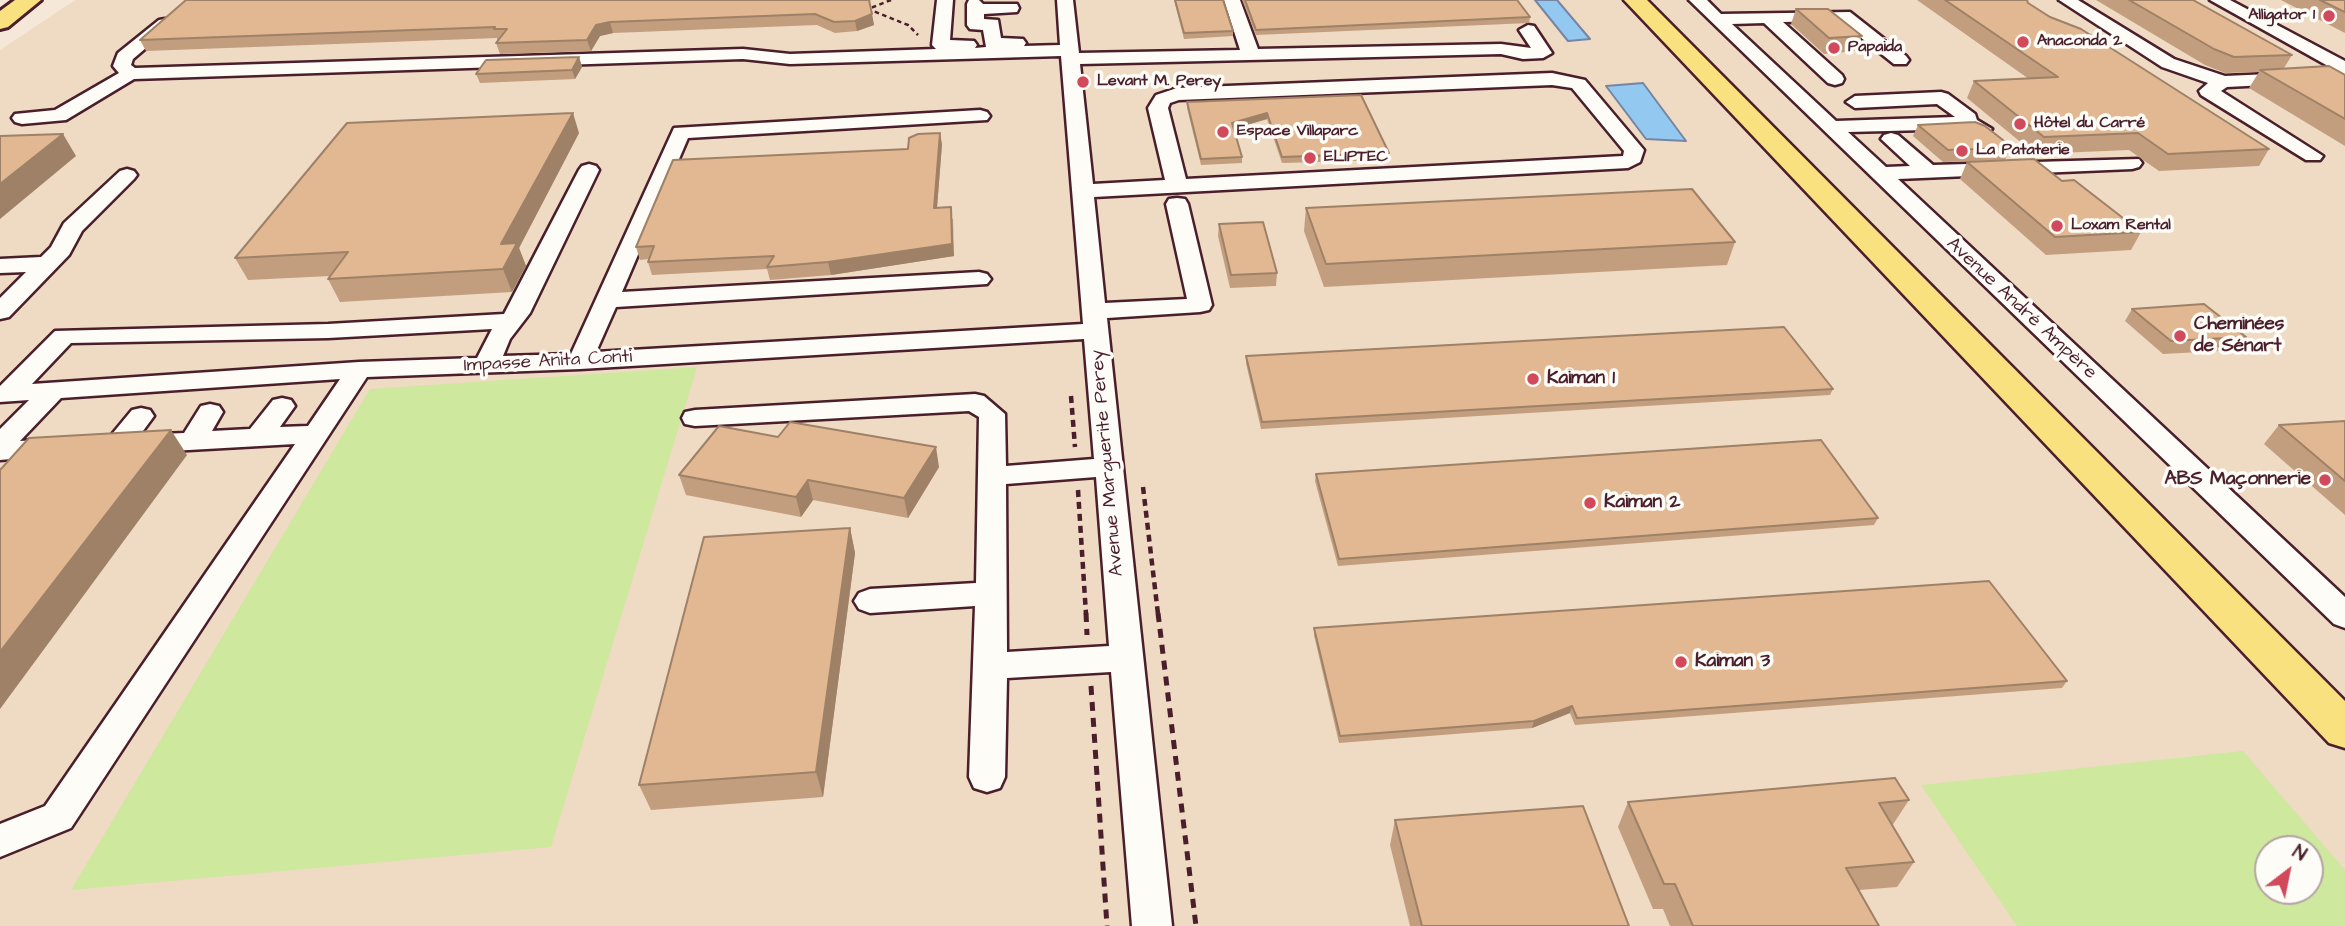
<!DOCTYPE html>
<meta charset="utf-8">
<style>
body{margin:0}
#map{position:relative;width:2345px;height:926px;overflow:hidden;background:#f5e8d9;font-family:"Architects Daughter",sans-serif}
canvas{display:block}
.north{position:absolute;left:2254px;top:835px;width:70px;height:70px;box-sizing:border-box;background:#fdfcf7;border:2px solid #b5a4a5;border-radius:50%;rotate:32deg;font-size:19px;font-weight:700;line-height:28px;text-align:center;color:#4a1f2b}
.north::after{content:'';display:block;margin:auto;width:24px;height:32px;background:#d1495b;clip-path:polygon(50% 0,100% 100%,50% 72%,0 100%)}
</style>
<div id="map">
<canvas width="2345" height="926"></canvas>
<div class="north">N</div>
</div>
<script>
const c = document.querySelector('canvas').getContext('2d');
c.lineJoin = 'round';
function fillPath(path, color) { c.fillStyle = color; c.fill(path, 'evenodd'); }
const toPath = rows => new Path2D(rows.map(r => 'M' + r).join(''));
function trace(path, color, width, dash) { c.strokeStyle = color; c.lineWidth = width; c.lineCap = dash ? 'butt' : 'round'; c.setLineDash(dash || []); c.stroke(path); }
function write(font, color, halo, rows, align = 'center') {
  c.font = font + ' "Architects Daughter",sans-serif'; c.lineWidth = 7; c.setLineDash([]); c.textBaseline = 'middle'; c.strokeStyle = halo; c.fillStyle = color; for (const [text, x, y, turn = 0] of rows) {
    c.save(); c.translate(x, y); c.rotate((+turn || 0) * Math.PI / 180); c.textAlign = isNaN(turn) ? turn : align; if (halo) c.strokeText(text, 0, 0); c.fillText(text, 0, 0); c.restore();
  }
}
fillPath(toPath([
 [75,0,2345,0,2345,926,0,926,0,50],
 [2268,849,2310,849,2310,891,2268,891]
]), '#efdac4');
fillPath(toPath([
 [697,367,551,847,71,890,370,389],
 [2243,751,2345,870,2345,926,2017,926,1921,785],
 [2310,849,2310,891,2268,891,2268,849]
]), '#cee89e');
const water = toPath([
 [1535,0,1557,0,1590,39,1568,41,1535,0],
 [1643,83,1686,141,1646,139,1606,86,1643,83]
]);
fillPath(water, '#93c9f1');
trace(water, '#7685a2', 2);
const minor = toPath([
 [937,0,953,0,950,40,974,41,977,45,975,48,986,47,983,30,970,29,967,25,967,4,969,0,979,0,983,4,1017,4,1019,8,1017,12,984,14,984,19,998,20,1001,38,1023,39,1026,43,1024,46,1060,45,1057,0,1073,0,1079,53,1240,50,1224,0,1240,0,1258,49,1501,44,1531,48,1519,30,1528,25,1534,26,1552,53,1543,58,1523,59,1501,54,1080,64,1093,184,1165,180,1148,108,1156,95,1177,88,1552,73,1585,80,1644,150,1640,162,1628,168,1094,197,1105,303,1187,299,1166,204,1169,199,1177,198,1185,199,1188,204,1212,305,1209,310,1200,312,1107,318,1172,926,1132,926,1111,672,1007,678,1005,777,1000,788,987,792,974,788,969,777,975,606,870,613,859,609,854,601,859,593,870,589,976,583,979,417,969,411,695,426,685,424,682,418,685,412,695,410,975,394,984,396,1005,414,1006,466,1094,459,1084,339,580,369,367,377,71,828,0,857,0,824,45,806,295,444,118,454,108,451,104,445,108,439,132,410,141,408,150,410,154,416,140,435,184,433,201,406,210,404,219,406,223,412,212,431,250,429,273,400,282,398,291,400,295,406,280,427,308,426,340,379,61,398,20,441,57,439,67,442,71,448,67,454,0,460,0,429,29,400,0,402,0,386,55,331,328,324,504,314,579,170,582,166,589,164,596,166,599,170,530,313,510,339,503,356,571,354,674,128,980,110,987,112,990,116,987,120,688,138,622,292,979,272,987,274,991,279,987,284,616,307,596,352,1083,324,1061,56,790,64,743,59,134,79,66,120,22,124,15,122,12,118,15,114,55,110,119,73,113,66,118,53,159,20,165,19,174,24,133,59,131,65,135,68,743,49,790,54,936,49,932,45,937,0],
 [1552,85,1572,88,1624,151,1623,156,1186,179,1168,108,1170,103,1179,100,1552,85],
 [492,329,477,358,359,362,32,384,71,343,328,338,492,329],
 [1096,477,1109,646,1007,652,1006,484,1096,477],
 [1689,0,1707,0,1721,14,1850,12,1906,56,1909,60,1906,64,1894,64,1840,21,1783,22,1842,75,1844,79,1842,83,1835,85,1828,83,1764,23,1732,24,1836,121,1955,117,1937,104,1855,108,1846,102,1855,96,1941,92,1948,94,1975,114,1977,120,1992,129,1982,135,1965,129,1848,132,1886,167,1910,166,1881,139,1884,135,1891,133,1898,135,1933,165,2139,159,2142,163,2139,167,2132,169,1898,179,2345,597,2345,628,2334,624,1689,0],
 [2059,0,2078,0,2174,59,2225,76,2337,71,2210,0,2230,0,2345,61,2345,81,2227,87,2221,91,2323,156,2320,160,2306,160,2201,95,2199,91,2208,83,2162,67,2059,0],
 [127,169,134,171,137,175,134,179,82,231,69,255,9,317,0,319,0,298,26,272,0,273,0,259,41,257,51,247,64,223,120,171,127,169]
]);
const major = toPath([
 [1624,0,1647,0,2345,701,2345,748,2329,743,1624,0]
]);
const highway = toPath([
 [15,0,41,0,8,27,0,29,0,11,15,0]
]);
trace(minor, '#4a1f2b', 5);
trace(major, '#4a1f2b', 5);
trace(highway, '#4a1f2b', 6);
trace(toPath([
 [891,0,868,9,908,25,918,35]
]), '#4a1f2b', 2.5, [4.5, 3.5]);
trace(toPath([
 [1071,396,1075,447],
 [1143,487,1158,614],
 [1078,490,1086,614]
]), '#4a1f2b', 4.5, [7, 5]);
trace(toPath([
 [1086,613,1087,635],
 [1158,613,1196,926],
 [1091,686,1107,926]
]), '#4a1f2b', 5, [9, 7]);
fillPath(minor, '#fdfcf7');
fillPath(major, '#fae180');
fillPath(highway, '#fae180');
fillPath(toPath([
 [871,0,869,2,874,25,857,31,835,33,817,25,613,33,600,36,591,51,500,54,496,43,499,40,497,40,497,38,146,51,140,40],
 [1174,0,1223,0,1233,31,1233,36,1184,39],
 [1242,0,1517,0,1530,17,1529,23,1256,35],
 [1917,0,2027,0,2028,3,2269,149,2259,166,2159,171,2129,150,2035,154,1967,98,1974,81,2029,79],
 [2096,0,2193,0,2292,55,2284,68,2345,75,2345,146,2249,88,2259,72,2225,73,2205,65],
 [2281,0,2345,0,2345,33],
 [1796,9,1862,36,1856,51,1824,54,1791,24],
 [579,57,582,67,575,79,480,83,476,74],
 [1361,95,1389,153,1388,160,1282,163,1267,119,1234,129,1242,157,1242,163,1201,165,1187,108,1187,102],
 [1918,125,2008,144,2008,145,2011,148,2005,160,1943,162,1913,136],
 [579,133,519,248,526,266,512,292,340,302,328,279,330,276,248,280,235,258],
 [942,144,937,208,953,219,954,256,831,275,770,280,767,269,652,275,648,262,649,259,640,260,636,247,908,149],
 [1967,162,2062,181,2141,232,2131,250,2046,255,1960,179],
 [1306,208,1735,242,1727,265,1324,287,1304,231],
 [1219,224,1277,273,1276,286,1230,288,1218,236],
 [2132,309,2246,337,2237,350,2163,354,2125,321],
 [1246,356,1833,389,1830,395,1261,429,1246,363],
 [2345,421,2345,515,2264,444,2279,425],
 [939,467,908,518,813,500,801,517,686,495,679,475],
 [1316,474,1878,518,1874,525,1338,566,1315,481],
 [850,528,855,553,823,797,651,810,639,785],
 [1314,628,2067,681,2062,688,1575,725,1570,713,1532,728,1339,743,1314,635],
 [1909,800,1892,826,1914,862,1897,887,1859,890,1879,926,1670,926,1663,909,1653,909,1618,827,1628,802],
 [1395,820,1629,926,1410,926,1390,845]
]), '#c29e7e');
fillPath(toPath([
 [872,14,874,25,857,31,855,21],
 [610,22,613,33,600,36,591,51,587,40,596,25],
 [579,57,582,67,575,79,572,70],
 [573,113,579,133,519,248,526,266,512,292,503,269,501,244],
 [1267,113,1267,119,1232,129,1232,123],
 [940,133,942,144,936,220,934,208],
 [63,134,76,156,0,219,0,184],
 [951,207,954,256,831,275,828,262],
 [171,430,187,455,0,709,0,652],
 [936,447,939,467,908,518,904,498],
 [808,480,813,500,801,517,796,497],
 [850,528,855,553,823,797,816,772],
 [1572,706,1570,713,1532,728,1534,721]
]), '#9e8166');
const building = toPath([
 [186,0,869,0,872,14,855,21,834,22,815,14,610,22,596,25,587,40,496,43,507,29,494,29,495,27,140,40,186,0],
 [1175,0,1223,0,1233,31,1184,33,1175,0],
 [1245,0,1517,0,1530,17,1256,30,1245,0],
 [1945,0,2027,0,2028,3,2050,17,2081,29,2269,149,2168,154,2138,133,2044,137,1974,81,2058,77,1945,0],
 [2129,0,2193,0,2292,55,2234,57,2214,49,2129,0],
 [2320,0,2345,0,2345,12,2320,0],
 [1796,9,1828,9,1862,36,1829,38,1796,9],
 [579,57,572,70,476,74,486,60,579,57],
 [2329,66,2345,75,2345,119,2260,70,2329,66],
 [1361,95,1389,153,1282,157,1267,113,1232,123,1242,157,1201,159,1187,102,1361,95],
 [573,113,501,244,517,243,503,269,328,279,348,252,235,258,347,123,573,113],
 [1975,122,1985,126,2008,144,2006,144,2011,148,1948,150,1918,125,1975,122],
 [940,133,934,208,951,207,952,244,828,262,767,267,774,256,648,262,654,246,636,247,673,160,908,149,909,138,918,134,940,133],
 [63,134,0,184,0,136,63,134],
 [2034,159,2062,181,2074,180,2141,232,2055,237,1967,162,2034,159],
 [1692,189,1735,242,1326,264,1306,208,1692,189],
 [1263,222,1277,273,1231,275,1219,224,1263,222],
 [2204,304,2246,337,2171,341,2132,309,2204,304],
 [1784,327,1833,389,1262,422,1246,356,1784,327],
 [2345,421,2345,481,2279,425,2345,421],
 [790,422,936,447,904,498,808,480,796,497,679,475,719,426,778,437,790,422],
 [171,430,0,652,0,470,29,438,171,430],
 [1821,440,1878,518,1339,559,1316,474,1821,440],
 [850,528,816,772,639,785,704,537,850,528],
 [1989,581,2067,681,1577,718,1572,706,1534,721,1340,736,1314,628,1989,581],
 [1895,778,1909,800,1879,803,1914,862,1846,868,1879,926,1693,926,1675,884,1664,884,1628,802,1895,778],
 [1583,806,1629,926,1422,926,1395,820,1583,806]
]);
fillPath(building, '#e1b892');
trace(building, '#9e8166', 2);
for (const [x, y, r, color] of [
 [2329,16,7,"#d1495b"],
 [2023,42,7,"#d1495b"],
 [1834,48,7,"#d1495b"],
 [1083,82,7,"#d1495b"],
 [2020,124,7,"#d1495b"],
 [1223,132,7,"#d1495b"],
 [1962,151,7,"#d1495b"],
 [1310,158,7,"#d1495b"],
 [2057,226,7,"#d1495b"],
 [2180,336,7,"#d1495b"],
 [1533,379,7,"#d1495b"],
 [2325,480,7,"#d1495b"],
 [1590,503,7,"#d1495b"],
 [1681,662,7,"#d1495b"]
]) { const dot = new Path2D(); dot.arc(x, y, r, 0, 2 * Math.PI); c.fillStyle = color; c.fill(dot); trace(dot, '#fdfcf7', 2.5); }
write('bold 16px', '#4a1f2b', '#fdfcf7', [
 ["Alligator 1",2315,16,"right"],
 ["Anaconda 2",2037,42],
 ["Papaida",1848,48],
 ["Levant M. Perey",1097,82],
 ["Hôtel du Carré",2034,124],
 ["Espace Villaparc",1237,132],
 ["La Pataterie",1976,151],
 ["ELIPTEC",1324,158],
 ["Loxam Rental",2071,226]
], 'left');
write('19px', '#4a1f2b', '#fdfcf7', [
 ["Avenue André Ampère",2021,309,43],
 ["Impasse Anita Conti",548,362,-3],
 ["Avenue Marguerite Perey",1108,463,-95]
]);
write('bold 19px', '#4a1f2b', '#fdfcf7', [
 ["Cheminées",2194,325],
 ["de Sénart",2194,347],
 ["Kaiman 1",1547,379],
 ["ABS Maçonnerie",2311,480,"right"],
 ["Kaiman 2",1604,503],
 ["Kaiman 3",1695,662]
], 'left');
</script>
